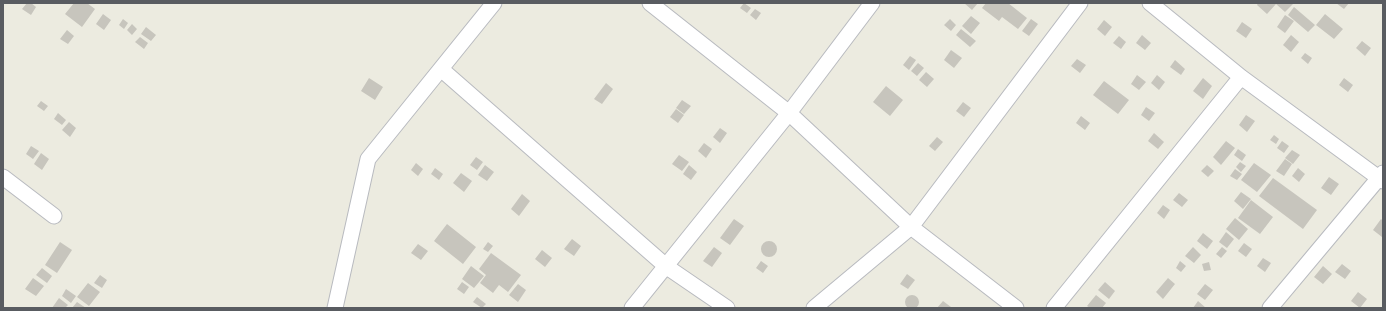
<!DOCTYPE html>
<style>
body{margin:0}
#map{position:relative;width:1386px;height:311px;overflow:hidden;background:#ecebe0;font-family:Roboto,sans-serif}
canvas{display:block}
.frame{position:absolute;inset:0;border:4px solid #595c61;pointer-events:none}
</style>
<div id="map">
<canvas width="1386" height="311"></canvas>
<div class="frame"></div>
</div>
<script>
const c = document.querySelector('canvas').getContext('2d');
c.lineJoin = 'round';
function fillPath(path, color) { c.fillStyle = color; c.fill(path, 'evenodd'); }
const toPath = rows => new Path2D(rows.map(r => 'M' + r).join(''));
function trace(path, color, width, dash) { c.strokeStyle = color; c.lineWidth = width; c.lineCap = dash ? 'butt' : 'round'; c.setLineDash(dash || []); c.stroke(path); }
fillPath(toPath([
 [27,3,31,3,36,7,31,15,22,9],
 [74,3,87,3,95,9,82,27,65,14],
 [744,3,751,8,747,13,740,8],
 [964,3,978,3,972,10],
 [986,3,1008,3,1027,18,1018,29,1002,17,999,21,982,8],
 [1258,3,1292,3,1293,4,1285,12,1276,4,1267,14,1257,5],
 [1336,3,1349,3,1344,9],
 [1294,7,1315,25,1308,32,1288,15],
 [755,9,761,13,756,20,750,15],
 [103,14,111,20,104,30,96,24],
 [1325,14,1343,29,1334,39,1316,25],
 [1285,15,1294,21,1285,33,1277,27],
 [971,16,980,23,971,34,962,26],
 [123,19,128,23,124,29,119,25],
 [950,19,956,25,951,31,944,25],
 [1031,19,1038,24,1029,36,1022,31],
 [1104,20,1112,27,1105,36,1097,29],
 [1242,22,1252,29,1246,38,1236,31],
 [132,24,137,29,132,35,127,30],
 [146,27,156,35,151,41,141,34],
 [961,29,976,41,970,47,956,35],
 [67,30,74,36,68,44,60,39],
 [1142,35,1151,43,1145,50,1136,43],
 [1291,35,1299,42,1291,52,1283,45],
 [1119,36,1126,42,1121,49,1113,43],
 [140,37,148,43,144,49,135,42],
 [1362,41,1371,48,1365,56,1356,48],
 [951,50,962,58,954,68,944,60],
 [1305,53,1312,58,1308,64,1301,58],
 [910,56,916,60,909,70,903,65],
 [1077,59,1086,65,1080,73,1071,66],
 [1175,60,1185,69,1181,75,1170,67],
 [918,63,924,68,917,76,911,71],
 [926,72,934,79,927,87,919,80],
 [1137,75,1146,82,1139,90,1131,84],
 [1157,75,1165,82,1159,90,1151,83],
 [369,78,383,87,375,100,361,91],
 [1203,78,1212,86,1203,99,1193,91],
 [1344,78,1353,85,1348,92,1339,85],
 [1104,81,1129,100,1118,114,1093,95],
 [606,83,613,89,602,104,594,99],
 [886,86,903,100,890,116,873,102],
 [682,100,691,106,684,114,676,108],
 [41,101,48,106,44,111,37,106],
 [963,102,971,108,964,117,956,111],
 [1146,107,1155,113,1149,121,1141,115],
 [676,109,684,115,678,123,670,117],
 [58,113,66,120,62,125,54,119],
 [1246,115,1255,121,1247,132,1239,125],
 [1081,116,1090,123,1085,130,1076,123],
 [69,122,76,128,70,137,62,130],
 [720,128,727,133,720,143,713,137],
 [1154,133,1164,142,1158,149,1148,141],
 [1274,135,1279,139,1276,144,1270,140],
 [937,137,943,142,935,151,929,146],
 [1226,141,1235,148,1221,165,1213,157],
 [1282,141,1289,146,1284,153,1277,148],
 [704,143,712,149,706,158,698,151],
 [31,146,39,151,33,159,26,154],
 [1238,149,1246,155,1242,161,1234,155],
 [1292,150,1300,155,1293,164,1285,158],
 [41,153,49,159,42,170,34,164],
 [679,155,689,162,682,171,672,164],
 [476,157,483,162,477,170,470,165],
 [1285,159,1292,164,1284,176,1276,171],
 [1240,162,1246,166,1241,172,1236,167],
 [416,163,423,169,418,176,411,170],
 [1254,163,1271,175,1257,192,1241,180],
 [485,165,494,172,487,181,478,175],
 [689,165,697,172,691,180,683,174],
 [1207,165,1214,171,1208,177,1201,171],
 [435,168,443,174,439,180,431,174],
 [1298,168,1305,174,1299,182,1292,176],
 [1235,169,1242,174,1237,180,1230,176],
 [461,173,472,181,464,192,453,183],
 [1329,177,1339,184,1331,195,1321,188],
 [1273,178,1317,210,1303,229,1259,196],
 [1241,192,1251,199,1243,209,1234,201],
 [1179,193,1188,200,1182,207,1173,200],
 [522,194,530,201,519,216,511,209],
 [1251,200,1273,217,1260,234,1238,218],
 [1163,205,1170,210,1164,219,1157,213],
 [1235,218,1248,229,1239,240,1226,229],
 [734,219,744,226,730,245,720,238],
 [1381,219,1383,221,1382,237,1373,230],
 [447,224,476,247,463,264,434,241],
 [1226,232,1234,239,1227,248,1219,242],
 [1203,233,1213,241,1207,249,1197,241],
 [572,239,581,246,574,256,564,249],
 '761 249a8 8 0 1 1 16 0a8 8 0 1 1-16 0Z',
 [60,242,72,250,57,273,45,265],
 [488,242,493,246,488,252,483,249],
 [1244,243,1252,249,1246,257,1238,251],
 [418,244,428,251,421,260,411,253],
 [714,247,722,253,712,267,703,261],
 [1193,247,1201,255,1194,263,1185,256],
 [1222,247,1227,251,1221,258,1216,254],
 [542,250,552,258,545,267,535,259],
 [491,253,521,275,508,292,499,285,493,293,480,283,486,275,479,269],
 [1263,258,1271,263,1265,272,1257,266],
 [761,261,768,266,763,273,756,268],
 [1180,261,1186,266,1181,272,1176,268],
 [1209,262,1211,270,1204,271,1202,264],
 [1342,264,1351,271,1345,279,1335,272],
 [471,266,484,276,474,288,462,279],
 [1323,266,1332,274,1323,284,1314,277],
 [42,268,52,276,47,283,36,275],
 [907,274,915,280,908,289,900,284],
 [100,275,107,280,102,288,94,283],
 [33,278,44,286,36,296,25,289],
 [1168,278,1175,284,1163,299,1156,292],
 [462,282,469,287,464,294,457,289],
 [1105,282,1115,291,1109,299,1098,290],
 [88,283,100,292,89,306,77,297],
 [518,284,526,290,518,302,509,295],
 [1205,284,1213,290,1205,300,1197,294],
 [66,289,76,296,71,303,62,296],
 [1358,292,1367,299,1360,308,1351,301],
 '905 302a7 7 0 1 1 14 0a7 7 0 1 1-14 0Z',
 [1096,295,1106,303,1102,308,1090,308,1087,306],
 [477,297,486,304,482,308,473,302],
 [59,298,68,305,65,308,52,308],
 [943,301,951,307,950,308,937,308],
 [1198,301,1206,308,1193,308],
 [77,302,86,308,72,308]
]), '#c7c5bd');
const street = toPath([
 [650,3,789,113,911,227,1016,308],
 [1150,3,1241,77,1383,181],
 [441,69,667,267,727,308],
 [3,177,54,216],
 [335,308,368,159,494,3],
 [632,308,789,113,872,3],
 [814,308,911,227,1080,3],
 [1054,308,1241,77],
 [1270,308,1383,173]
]);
trace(street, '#b8babf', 17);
trace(street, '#fff', 15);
</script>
